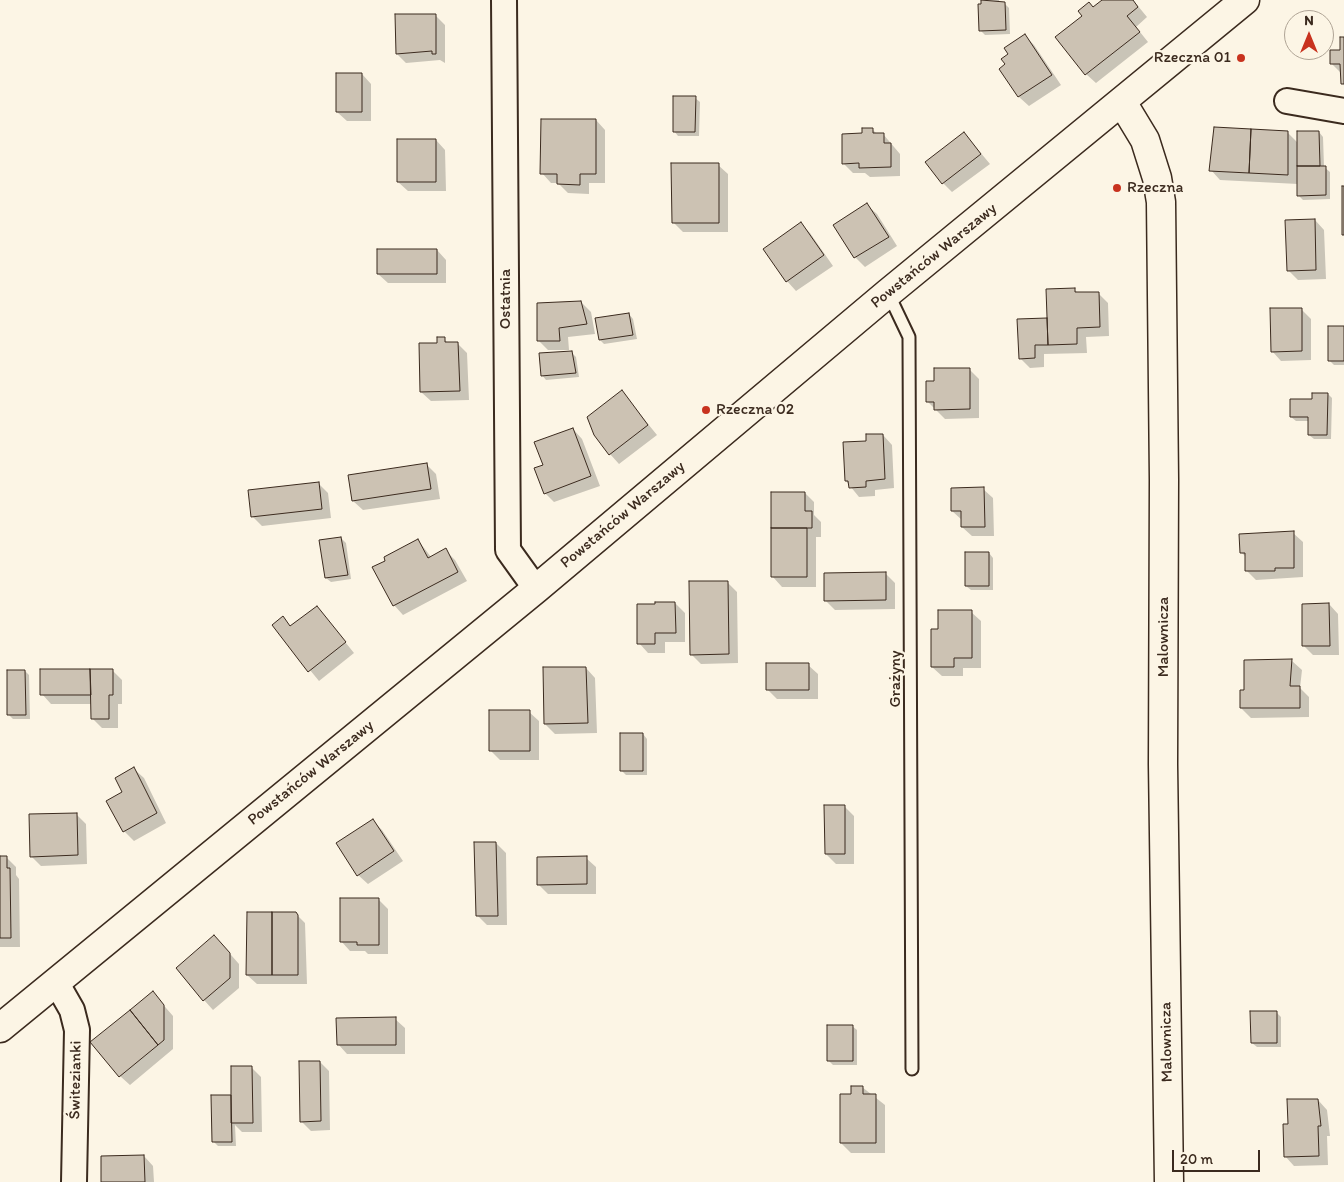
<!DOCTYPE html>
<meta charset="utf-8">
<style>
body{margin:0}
#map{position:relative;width:1344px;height:1182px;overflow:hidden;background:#fcf5e5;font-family:Itim,sans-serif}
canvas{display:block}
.north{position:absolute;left:1284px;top:10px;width:50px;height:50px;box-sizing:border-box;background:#fcf5e5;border:1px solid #afa495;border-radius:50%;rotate:0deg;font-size:14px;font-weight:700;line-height:20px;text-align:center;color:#3b2a1e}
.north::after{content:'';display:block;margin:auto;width:18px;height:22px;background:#c8321e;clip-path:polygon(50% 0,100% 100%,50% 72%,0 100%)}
.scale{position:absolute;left:1172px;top:1150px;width:88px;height:22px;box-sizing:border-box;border:2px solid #3b2a1e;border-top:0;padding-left:6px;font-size:15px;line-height:18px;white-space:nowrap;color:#3b2a1e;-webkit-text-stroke:4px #fcf5e5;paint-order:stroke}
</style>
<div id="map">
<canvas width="1344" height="1182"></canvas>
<div class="north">N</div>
<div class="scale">20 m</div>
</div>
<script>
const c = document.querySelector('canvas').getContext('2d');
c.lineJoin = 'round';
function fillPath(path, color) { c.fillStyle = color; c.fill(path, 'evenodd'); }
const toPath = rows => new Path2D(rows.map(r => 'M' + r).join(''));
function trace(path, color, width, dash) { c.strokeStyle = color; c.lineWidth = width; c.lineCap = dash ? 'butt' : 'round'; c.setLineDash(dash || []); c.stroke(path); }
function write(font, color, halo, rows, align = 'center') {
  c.font = font + ' Itim,sans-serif'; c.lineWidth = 4.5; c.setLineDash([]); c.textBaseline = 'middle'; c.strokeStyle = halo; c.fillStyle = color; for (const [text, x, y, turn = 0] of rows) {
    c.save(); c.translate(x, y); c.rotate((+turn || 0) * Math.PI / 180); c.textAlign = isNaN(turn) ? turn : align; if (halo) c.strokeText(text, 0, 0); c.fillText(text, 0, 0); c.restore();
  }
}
fillPath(toPath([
 [981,0,999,0,999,4,1005,4,1009,8,1010,34,985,35,981,31],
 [1104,0,1133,0,1147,17,1136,27,1148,42,1096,83,1086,74,1093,8],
 [435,15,445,25,445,63,440,60,406,63,397,54],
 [1025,36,1034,45,1061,85,1029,106,1019,97,1000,69,1006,65,1010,55],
 [1344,38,1344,86,1342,74,1332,64,1341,52],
 [362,74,371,84,371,121,347,121,337,112],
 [695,98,700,102,699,136,678,136,674,131],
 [596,120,605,130,605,183,589,183,589,194,568,193,558,183,551,183,542,173],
 [872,129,877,134,883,134,900,154,900,176,870,177,865,173,853,173,843,163,863,134],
 [1287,132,1298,143,1319,132,1323,137,1324,167,1330,172,1330,199,1303,200,1299,196,1298,184,1220,180,1211,170],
 [964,133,990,164,952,192,943,183],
 [436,140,445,150,446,191,408,191,398,182],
 [718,165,728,174,728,232,683,232,673,222],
 [867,205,877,214,897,246,865,267,855,257],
 [1315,220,1324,230,1326,279,1298,280,1288,270],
 [801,224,810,233,833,266,796,291,787,281],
 [437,250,446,260,446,283,388,283,378,274],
 [1074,289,1079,294,1098,293,1108,303,1109,336,1086,337,1087,353,1044,354,1044,367,1030,368,1020,358,1019,320,1049,319],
 [581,302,591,312,595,334,568,337,569,350,548,350,539,341],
 [1301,309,1311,319,1311,360,1281,361,1272,351],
 [629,314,633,319,637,339,604,344,600,340],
 [1344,328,1344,365,1334,365,1329,360],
 [444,339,449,344,458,344,467,353,469,400,431,401,421,392,438,344],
 [571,352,576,357,579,377,546,380,542,375],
 [969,369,979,379,979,418,945,419,927,401,935,382],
 [622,392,657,435,619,464,610,454],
 [1328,394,1332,398,1331,439,1314,439,1309,435,1309,421,1296,421,1291,417,1314,400],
 [573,429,582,439,600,486,554,502,545,493,544,466],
 [883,435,892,445,894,488,875,490,875,496,859,497,846,481,867,442],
 [426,464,436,474,440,499,363,510,353,501],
 [319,484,328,493,331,518,262,526,252,516],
 [983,489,993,498,994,536,972,536,962,527,962,520,952,511],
 [805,493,814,502,814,515,821,522,821,537,816,537,816,587,782,587,773,577],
 [1293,533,1303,542,1303,577,1256,580,1246,570,1246,557,1241,552],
 [341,538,346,543,351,579,331,582,326,578,320,541],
 [418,540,431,557,445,550,455,560,467,581,403,615,394,605,387,561],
 [989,553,993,558,993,590,971,590,966,586],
 [885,573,895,583,895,609,835,610,825,600],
 [727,582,737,592,738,663,701,664,691,654],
 [675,603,685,613,685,642,665,642,665,653,648,653,639,643],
 [1329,604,1338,614,1339,655,1313,655,1304,646],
 [317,607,354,653,319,681,273,625,283,618,291,627],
 [971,612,981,621,981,668,963,668,963,676,942,676,932,667,940,631],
 [1245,661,1292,661,1302,670,1300,688,1309,697,1309,717,1251,718,1241,708,1246,692],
 [808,665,818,674,818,699,777,699,767,689],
 [586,668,595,678,597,733,555,734,545,724],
 [112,670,122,680,122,704,118,704,118,728,102,728,92,718,92,704,51,704,42,694],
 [25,671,29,675,30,719,13,719,8,714],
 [529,712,539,721,539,760,500,760,491,751],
 [643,734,647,739,647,775,626,775,621,770],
 [134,769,144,778,166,823,134,841,124,831,108,802,124,792],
 [844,806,854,816,854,864,836,864,826,854],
 [76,814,86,824,87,864,41,866,31,856],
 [373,821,382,830,403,861,368,884,358,875],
 [496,843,506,853,507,925,487,925,477,915],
 [0,857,6,857,16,867,16,875,19,879,20,947,0,947],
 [586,858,596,867,596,894,548,894,538,884],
 [378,899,388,909,388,954,368,954,365,951,350,951,341,941],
 [295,913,305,923,307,984,257,984,247,975],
 [224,947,239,964,239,988,213,1010,204,1000],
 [153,993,173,1016,173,1049,130,1085,120,1076],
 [1276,1012,1281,1017,1281,1047,1257,1047,1252,1043],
 [395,1019,405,1028,405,1054,347,1054,338,1044],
 [852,1026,857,1030,857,1065,833,1065,828,1060],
 [320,1062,329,1071,330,1130,311,1131,301,1121],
 [251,1067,261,1077,262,1132,242,1132,235,1125,236,1146,218,1146,213,1141,231,1096],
 [862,1087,885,1105,885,1153,851,1153,841,1143,852,1096],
 [1318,1100,1327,1110,1330,1136,1327,1136,1328,1165,1294,1166,1285,1156,1289,1125],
 [144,1156,153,1166,154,1182,102,1182]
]), '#0003');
const building = toPath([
 [981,0,1005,2,1006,30,979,31,978,4,981,4,981,0],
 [1102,0,1133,0,1138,7,1127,16,1140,32,1085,75,1055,37,1082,16,1078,11,1089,2,1093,7,1102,0],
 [395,14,436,14,436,54,432,54,432,51,396,54,395,14],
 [1025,34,1052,75,1018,97,999,69,1005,64,1001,59,1008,54,1004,48,1025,34],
 [1340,37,1344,37,1344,84,1341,84,1340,64,1330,64,1330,50,1340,50,1340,37],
 [336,73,362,73,362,112,336,112,336,73],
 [673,96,696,96,695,132,673,132,673,96],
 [541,119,596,119,596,174,580,174,580,185,557,184,557,174,540,174,541,119],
 [1214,127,1251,129,1249,173,1209,171,1214,127],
 [862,128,873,128,873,133,884,133,884,143,891,143,891,167,859,168,859,163,842,164,842,134,862,133,862,128],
 [1251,129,1288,131,1288,175,1249,173,1251,129],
 [1297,131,1319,131,1320,166,1297,166,1297,131],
 [964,132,981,154,942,184,925,162,964,132],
 [397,139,436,139,436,182,397,182,397,139],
 [671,163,719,163,719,223,672,223,671,163],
 [1297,166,1326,166,1326,195,1297,196,1297,166],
 [1342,186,1344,186,1344,235,1342,235,1342,186],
 [867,203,889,237,854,258,833,225,867,203],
 [1315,219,1316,270,1287,271,1285,220,1315,219],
 [801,222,824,255,786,282,763,249,801,222],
 [377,249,437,249,437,274,377,274,377,249],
 [1075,288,1075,292,1099,292,1100,327,1077,328,1077,344,1048,345,1046,289,1075,288],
 [581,301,587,324,559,328,560,341,537,341,537,303,581,301],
 [1270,308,1302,308,1302,351,1271,352,1270,308],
 [629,313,633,335,599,340,595,318,629,313],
 [1047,318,1048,345,1035,345,1035,358,1019,359,1017,319,1047,318],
 [1328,326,1344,326,1344,361,1328,361,1328,326],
 [437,337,445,337,445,342,458,342,460,391,420,392,419,343,437,343,437,337],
 [572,351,576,373,541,376,539,353,572,351],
 [934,368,970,368,970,409,934,410,934,402,926,402,926,381,934,381,934,368],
 [622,390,648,425,609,455,594,435,587,417,622,390],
 [1312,393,1328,393,1327,435,1308,435,1308,417,1290,417,1290,399,1312,399,1312,393],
 [573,428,591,476,544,494,534,468,543,465,534,442,573,428],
 [866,434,883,434,885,479,866,481,866,487,849,488,848,481,845,481,843,442,866,441,866,434],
 [427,463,431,489,352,501,348,475,427,463],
 [319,482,322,509,251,517,248,490,319,482],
 [984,487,985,527,961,527,961,511,951,511,951,488,984,487],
 [771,492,805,492,805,511,812,511,812,528,771,528,771,492],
 [771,528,807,528,807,577,771,577,771,528],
 [1294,531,1294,568,1275,568,1275,571,1245,571,1245,553,1240,553,1239,534,1294,531],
 [341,537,348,575,325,578,319,540,341,537],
 [418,539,428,558,446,548,458,572,393,606,372,567,385,561,384,557,418,539],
 [965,552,989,552,989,586,965,586,965,552],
 [886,572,886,600,824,601,824,573,886,572],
 [689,581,728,581,729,654,690,655,689,581],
 [655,602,675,602,676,633,655,633,655,644,637,644,637,604,655,604,655,602],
 [1329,603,1330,646,1302,646,1302,604,1329,603],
 [317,606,346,642,308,672,272,625,283,616,290,626,317,606],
 [938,610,972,610,972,658,954,658,954,667,931,667,931,629,938,629,938,610],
 [1292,659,1290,686,1300,686,1300,708,1240,708,1240,690,1244,690,1244,660,1292,659],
 [766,663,809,663,809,690,766,690,766,663],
 [543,667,586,667,588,723,544,724,543,667],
 [40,669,90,669,91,695,40,695,40,669],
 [90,669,113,669,113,695,109,695,109,719,91,719,90,669],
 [7,670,25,670,26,715,7,715,7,670],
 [489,710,530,710,530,751,489,751,489,710],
 [620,733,643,733,643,771,620,771,620,733],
 [134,767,157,813,123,832,106,801,122,792,115,778,134,767],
 [824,805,845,805,845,854,825,854,824,805],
 [77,813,78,855,30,857,29,814,77,813],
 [373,819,394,851,357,876,336,843,373,819],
 [474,842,496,842,498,916,476,916,474,842],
 [0,856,7,856,7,868,10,868,11,938,0,938,0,856],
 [587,856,587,884,537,885,537,857,587,856],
 [340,898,379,898,379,945,357,945,357,942,340,942,340,898],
 [247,912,272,912,272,975,246,975,247,912],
 [272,912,296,912,298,915,298,975,272,975,272,912],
 [214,935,230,953,230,978,203,1001,176,968,214,935],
 [153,991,164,1005,164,1040,158,1045,130,1010,153,991],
 [130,1010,158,1045,119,1077,90,1042,130,1010],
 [1250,1011,1277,1011,1277,1043,1251,1043,1250,1011],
 [396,1017,396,1045,337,1045,336,1018,396,1017],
 [827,1025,853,1025,853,1061,827,1061,827,1025],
 [299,1061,320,1061,321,1121,300,1122,299,1061],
 [231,1066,252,1066,253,1123,231,1123,231,1066],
 [851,1086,863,1086,863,1094,876,1094,876,1143,840,1143,840,1094,851,1094,851,1086],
 [211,1095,231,1095,232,1142,212,1142,211,1095],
 [1287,1099,1318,1099,1321,1126,1318,1126,1319,1156,1284,1157,1283,1124,1288,1124,1287,1099],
 [144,1155,145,1182,101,1182,101,1156,144,1155]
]);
fillPath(building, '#ccc2b3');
trace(building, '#3b2a1e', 1);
const lane = toPath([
 [888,293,909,337,912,1069]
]);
const street = toPath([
 [504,0,508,550,536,589],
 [1287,101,1344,111],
 [56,982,72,1010,77,1030,74,1182]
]);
const secondary = toPath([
 [1122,102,1145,140,1157,178,1161,202,1164,480,1163,764,1169,1182],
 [0,1028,536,589,888,293,1245,0]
]);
trace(lane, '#3b2a1e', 15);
trace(street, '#3b2a1e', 28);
trace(secondary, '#3b2a1e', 31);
trace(lane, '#fcf5e5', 11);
trace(street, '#fcf5e5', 24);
trace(secondary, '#fcf5e5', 28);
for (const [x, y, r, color] of [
 [1241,58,5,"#c8321e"],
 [1117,188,5,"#c8321e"],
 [706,410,5,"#c8321e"]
]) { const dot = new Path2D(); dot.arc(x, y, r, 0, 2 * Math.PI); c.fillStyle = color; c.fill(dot); trace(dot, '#fcf5e5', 2); }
write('16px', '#3b2a1e', '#fcf5e5', [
 ["Rzeczna 01",1231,58,"right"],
 ["Rzeczna",1127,188],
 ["Rzeczna 02",716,410]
], 'left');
write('16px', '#3b2a1e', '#fcf5e5', [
 ["Powstańców Warszawy",934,256,-39],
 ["Ostatnia",506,299,-90],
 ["Powstańców Warszawy",623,515,-40],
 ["Malownicza",1164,637,-90],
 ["Grażyny",896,679,-90],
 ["Powstańców Warszawy",311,773,-39],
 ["Malownicza",1167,1042,-91],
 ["Świtezianki",76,1080,-89]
]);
</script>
